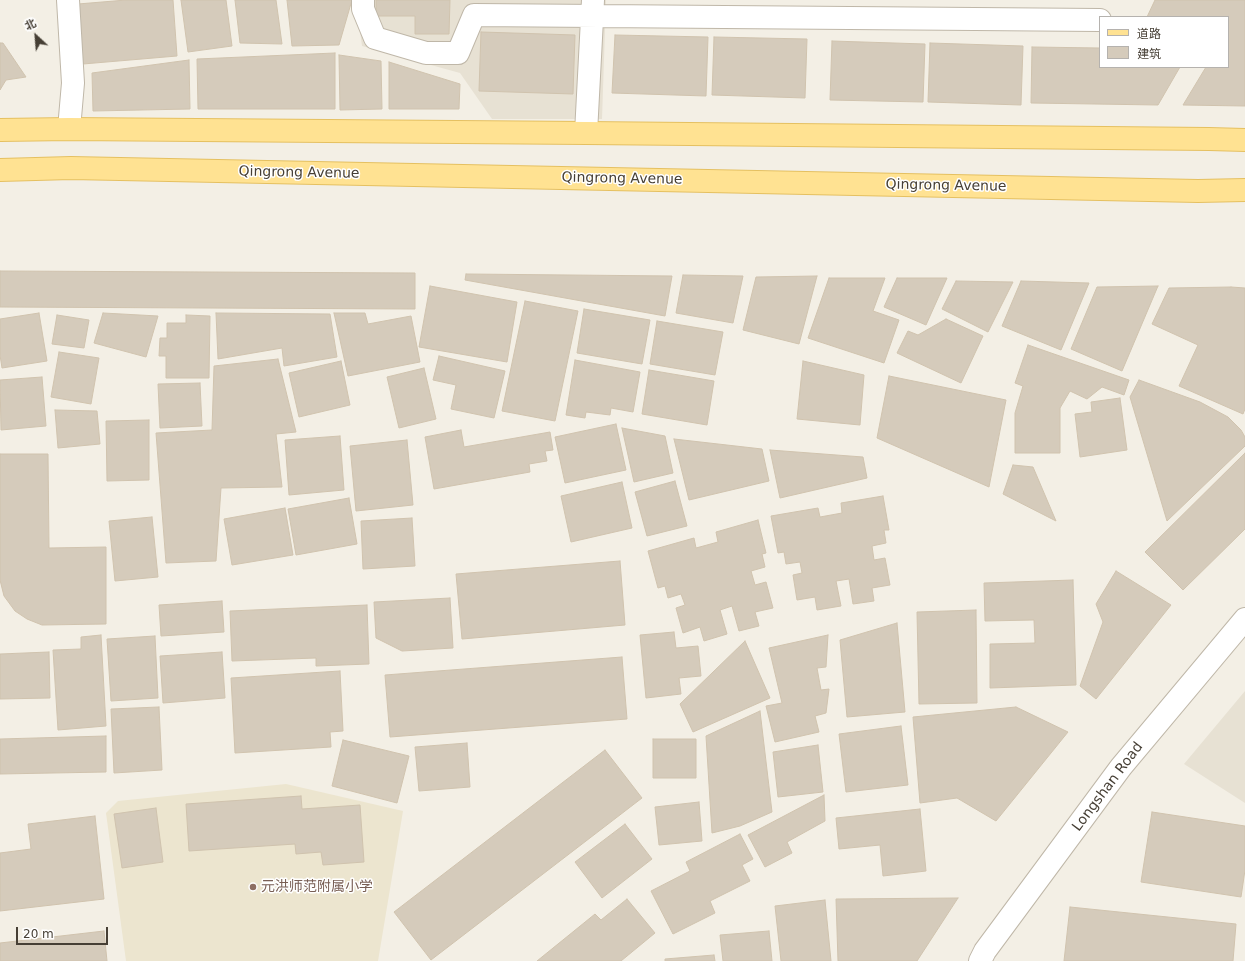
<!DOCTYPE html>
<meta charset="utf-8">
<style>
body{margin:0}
#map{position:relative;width:1245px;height:961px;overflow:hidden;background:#f3efe5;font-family:"DejaVu Sans","Noto Sans SC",sans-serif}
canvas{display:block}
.legend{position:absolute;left:1099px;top:16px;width:130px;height:52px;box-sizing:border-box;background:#fff;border:1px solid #b5b2ae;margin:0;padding:5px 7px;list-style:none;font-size:12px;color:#463f35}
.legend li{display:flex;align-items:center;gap:8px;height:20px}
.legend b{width:20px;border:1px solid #b5b2ae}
.north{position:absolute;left:16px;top:16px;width:40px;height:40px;-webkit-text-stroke:3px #fff;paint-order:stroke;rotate:334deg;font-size:11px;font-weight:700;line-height:16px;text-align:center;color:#463f35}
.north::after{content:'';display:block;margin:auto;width:14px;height:18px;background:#463f35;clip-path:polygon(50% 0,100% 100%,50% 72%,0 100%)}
.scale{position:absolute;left:16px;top:927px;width:92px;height:18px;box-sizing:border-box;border:2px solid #463f35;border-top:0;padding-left:5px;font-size:12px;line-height:14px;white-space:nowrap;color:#463f35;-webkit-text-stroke:3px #fff;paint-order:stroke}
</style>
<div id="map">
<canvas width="1245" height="961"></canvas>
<ul class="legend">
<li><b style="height:5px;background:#ffe292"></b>道路</li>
<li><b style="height:11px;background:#d5cbbb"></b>建筑</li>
</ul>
<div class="north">北</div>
<div class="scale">20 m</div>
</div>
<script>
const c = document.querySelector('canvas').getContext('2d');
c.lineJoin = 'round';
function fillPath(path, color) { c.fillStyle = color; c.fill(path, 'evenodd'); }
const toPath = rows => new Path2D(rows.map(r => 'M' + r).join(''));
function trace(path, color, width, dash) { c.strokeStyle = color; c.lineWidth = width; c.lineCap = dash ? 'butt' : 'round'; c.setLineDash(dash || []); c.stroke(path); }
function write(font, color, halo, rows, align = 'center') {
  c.font = font + ' "DejaVu Sans","Noto Sans SC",sans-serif'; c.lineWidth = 3; c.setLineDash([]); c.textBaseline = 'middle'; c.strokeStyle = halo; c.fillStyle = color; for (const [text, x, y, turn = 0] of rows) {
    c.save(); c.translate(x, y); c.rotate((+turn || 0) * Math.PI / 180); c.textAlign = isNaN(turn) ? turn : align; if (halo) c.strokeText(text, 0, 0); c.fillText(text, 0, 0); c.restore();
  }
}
fillPath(toPath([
 [356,0,606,0,602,119,492,119,460,73,362,46],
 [1245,691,1245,803,1184,764]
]), '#e7e1d3');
fillPath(toPath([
 [286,784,403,811,378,961,126,961,106,813,118,801]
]), '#ece5cf');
const building = toPath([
 [126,0,173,0,177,56,83,64,78,4,126,0],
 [181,0,226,0,232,46,188,52,181,0],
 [235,0,276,0,282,44,240,43,235,0],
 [287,0,352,0,339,45,292,46,287,0],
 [376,0,450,0,449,34,415,34,415,16,376,16,376,0],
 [1155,0,1245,0,1245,106,1183,105,1206,67,1228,67,1228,17,1147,17,1155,0],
 [481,32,575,35,573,94,479,91,481,32],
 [615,35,708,37,706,96,612,93,615,35],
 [714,37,807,39,805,98,712,95,714,37],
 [832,41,925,44,923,102,830,100,832,41],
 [0,43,3,43,26,77,6,80,0,90,0,43],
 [930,43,1023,46,1021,105,928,102,930,43],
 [1032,47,1100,48,1100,67,1180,67,1158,105,1031,103,1032,47],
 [335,53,335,109,198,109,197,59,335,53],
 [339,55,381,61,382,109,340,110,339,55],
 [189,60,190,109,93,111,92,73,189,60],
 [389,62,460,84,459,109,389,109,389,62],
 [0,271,415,273,415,309,0,307,0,271],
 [466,274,672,276,665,316,465,280,466,274],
 [683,275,743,276,733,323,676,313,683,275],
 [817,276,799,344,743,330,756,277,817,276],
 [829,278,885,278,873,311,899,320,884,363,808,338,829,278],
 [897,278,947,278,926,325,884,307,897,278],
 [956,281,1013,282,988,332,942,309,956,281],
 [1021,281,1089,283,1061,350,1002,326,1021,281],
 [430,286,517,302,507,362,419,347,430,286],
 [1158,286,1122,371,1071,349,1097,287,1158,286],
 [1231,287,1245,288,1245,409,1243,414,1179,386,1198,345,1152,324,1169,288,1231,287],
 [525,301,578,311,555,421,502,411,525,301],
 [584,309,650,320,642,364,577,353,584,309],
 [39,313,47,361,2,368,0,355,0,319,39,313],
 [103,313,158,316,146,357,94,343,103,313],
 [216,313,330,314,337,357,284,366,282,348,218,359,216,313],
 [334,313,365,313,368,324,411,316,420,362,348,376,334,313],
 [57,315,89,320,84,348,52,344,57,315],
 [186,315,210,316,209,378,166,378,166,356,159,356,160,338,167,338,167,323,186,323,186,315],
 [946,319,983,336,961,383,897,353,908,331,918,335,946,319],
 [657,321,723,332,715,375,650,364,657,321],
 [1028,345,1129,380,1124,395,1102,387,1087,399,1070,391,1060,408,1060,453,1015,453,1015,413,1023,386,1015,383,1028,345],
 [59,352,99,358,91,404,51,397,59,352],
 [439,356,505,371,494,418,451,409,456,385,433,380,439,356],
 [278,359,296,432,276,434,282,487,221,488,216,561,166,563,156,433,212,430,214,366,278,359],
 [575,360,640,372,633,412,611,408,610,415,586,412,585,418,566,415,575,360],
 [341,361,350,405,299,417,289,373,341,361],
 [803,361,864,375,860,425,797,419,803,361],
 [424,368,436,419,399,428,387,377,424,368],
 [649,370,714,381,707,425,642,414,649,370],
 [889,376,1006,400,989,487,877,438,889,376],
 [42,377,46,426,1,430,0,380,42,377],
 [1139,380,1200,402,1228,417,1241,430,1245,437,1245,446,1167,521,1130,397,1139,380],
 [200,383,202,426,160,428,158,384,200,383],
 [1120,398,1127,450,1080,457,1075,414,1092,412,1091,402,1120,398],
 [55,410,97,411,100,444,58,448,55,410],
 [149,420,149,480,107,481,106,421,149,420],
 [616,424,626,470,565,483,555,437,616,424],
 [622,428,665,436,673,473,634,482,622,428],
 [461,430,464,447,550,432,553,450,545,451,547,461,529,464,530,472,434,489,425,437,461,430],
 [340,436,344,490,289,495,285,440,340,436],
 [674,439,762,449,769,481,689,500,674,439],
 [407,440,413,505,356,511,350,446,407,440],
 [770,450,863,457,867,478,780,498,770,450],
 [1245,453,1245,529,1183,590,1145,552,1245,453],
 [0,454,48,454,49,548,106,547,106,624,42,625,27,619,15,611,4,596,0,580,0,454],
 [1013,465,1033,467,1056,521,1003,494,1013,465],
 [675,481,687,526,647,536,635,492,675,481],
 [622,482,632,528,571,542,561,496,622,482],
 [883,496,889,530,884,530,886,543,872,546,874,560,885,558,890,585,872,588,874,601,853,604,849,579,836,581,841,606,817,610,815,597,797,600,793,575,802,573,800,562,786,564,784,552,778,553,771,516,818,508,820,517,842,513,841,503,883,496],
 [349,498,357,544,296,555,288,509,349,498],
 [285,508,293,555,232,565,224,519,285,508],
 [152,517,158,577,115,581,109,521,152,517],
 [412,518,415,566,363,569,361,521,412,518],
 [758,520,766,553,762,554,765,567,751,571,755,585,766,582,773,608,755,612,759,626,739,631,732,606,720,610,727,634,704,641,700,627,683,633,676,608,685,605,681,594,668,598,665,586,658,588,648,551,694,538,696,548,718,542,716,532,758,520],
 [620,561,625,625,462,639,456,574,620,561],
 [1116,571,1171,605,1096,699,1080,686,1103,622,1096,604,1116,571],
 [1073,580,1076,685,990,688,990,644,1035,643,1034,620,985,621,984,583,1073,580],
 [450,598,453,648,402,651,376,638,374,602,450,598],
 [222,601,224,632,161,636,159,605,222,601],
 [367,605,369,664,316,666,316,658,232,661,230,611,367,605],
 [976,610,977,703,919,704,917,612,976,610],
 [897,623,905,712,847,717,840,640,897,623],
 [674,632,676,648,698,646,701,676,679,678,681,694,646,698,640,635,674,632],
 [101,635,106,726,58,730,53,650,81,649,81,637,101,635],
 [828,635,826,667,817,668,821,690,829,689,826,713,815,716,819,732,775,742,766,706,782,703,769,648,828,635],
 [155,636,158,698,111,701,107,639,155,636],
 [745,641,770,698,693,732,680,704,745,641],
 [49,652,50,698,0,699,0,654,49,652],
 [222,652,225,698,163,703,160,656,222,652],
 [622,657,627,719,390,737,385,675,622,657],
 [340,671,343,731,330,732,331,747,235,753,231,678,340,671],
 [159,707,162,770,114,773,111,709,159,707],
 [1016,707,1068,732,996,821,957,798,920,803,913,717,1016,707],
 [760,711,772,812,740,826,712,833,706,736,760,711],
 [901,726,908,785,846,792,839,734,901,726],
 [106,736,106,772,0,774,0,739,106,736],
 [653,739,696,739,696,778,653,778,653,739],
 [343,740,409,756,397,803,332,786,343,740],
 [467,743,470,787,419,791,415,747,467,743],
 [818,745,823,792,778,797,773,752,818,745],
 [605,750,642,798,431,960,394,912,605,750],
 [824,795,825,821,787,842,792,853,765,867,748,835,824,795],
 [301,796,302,809,360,805,364,862,323,865,321,852,296,854,295,844,189,851,186,804,301,796],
 [699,802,702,841,659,845,655,807,699,802],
 [156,808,163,862,122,868,114,814,156,808],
 [920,809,926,871,883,876,880,845,839,849,836,818,920,809],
 [1152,812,1245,826,1245,870,1241,897,1141,882,1152,812],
 [95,816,104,899,0,911,0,853,31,849,28,824,95,816],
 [625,824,652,859,602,898,575,862,625,824],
 [740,834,753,859,742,865,750,881,710,901,715,913,673,934,651,891,690,871,686,862,740,834],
 [958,898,917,961,838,961,836,899,958,898],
 [627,899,655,933,621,961,537,961,595,914,601,920,627,899],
 [825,900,831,961,781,961,775,906,825,900],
 [1070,907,1236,924,1233,961,1064,961,1070,907],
 [104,931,107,961,0,961,0,943,104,931],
 [769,931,772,961,723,961,720,935,769,931],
 [714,955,715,961,665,961,665,959,714,955]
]);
fillPath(building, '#d5cbbb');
trace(building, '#d0c3ae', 1);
const minor = toPath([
 [68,0,73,83,69,129],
 [363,0,363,9,375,38,426,53,458,53,474,15,1100,20],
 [586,133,593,0],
 [980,961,985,951,1121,767,1245,619]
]);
const primary = toPath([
 [0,130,69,129,586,133,1209,139,1245,140],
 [0,170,71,168,1198,191,1245,190]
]);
trace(minor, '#bfb7a8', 24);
trace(primary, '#e5c061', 24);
trace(minor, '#fff', 22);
trace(primary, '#ffe292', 22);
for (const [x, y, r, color] of [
 [253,887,4,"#8d6e63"]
]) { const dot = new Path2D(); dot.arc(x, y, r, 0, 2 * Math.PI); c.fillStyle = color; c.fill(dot); trace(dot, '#fff', 1.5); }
write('14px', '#463f35', '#fff', [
 ["Qingrong Avenue",299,173,1],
 ["Qingrong Avenue",622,179,1],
 ["Qingrong Avenue",946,186,1],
 ["Longshan Road",1108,787,-53]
]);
write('14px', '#785e54', '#fff', [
 ["元洪师范附属小学",261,887]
], 'left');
</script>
